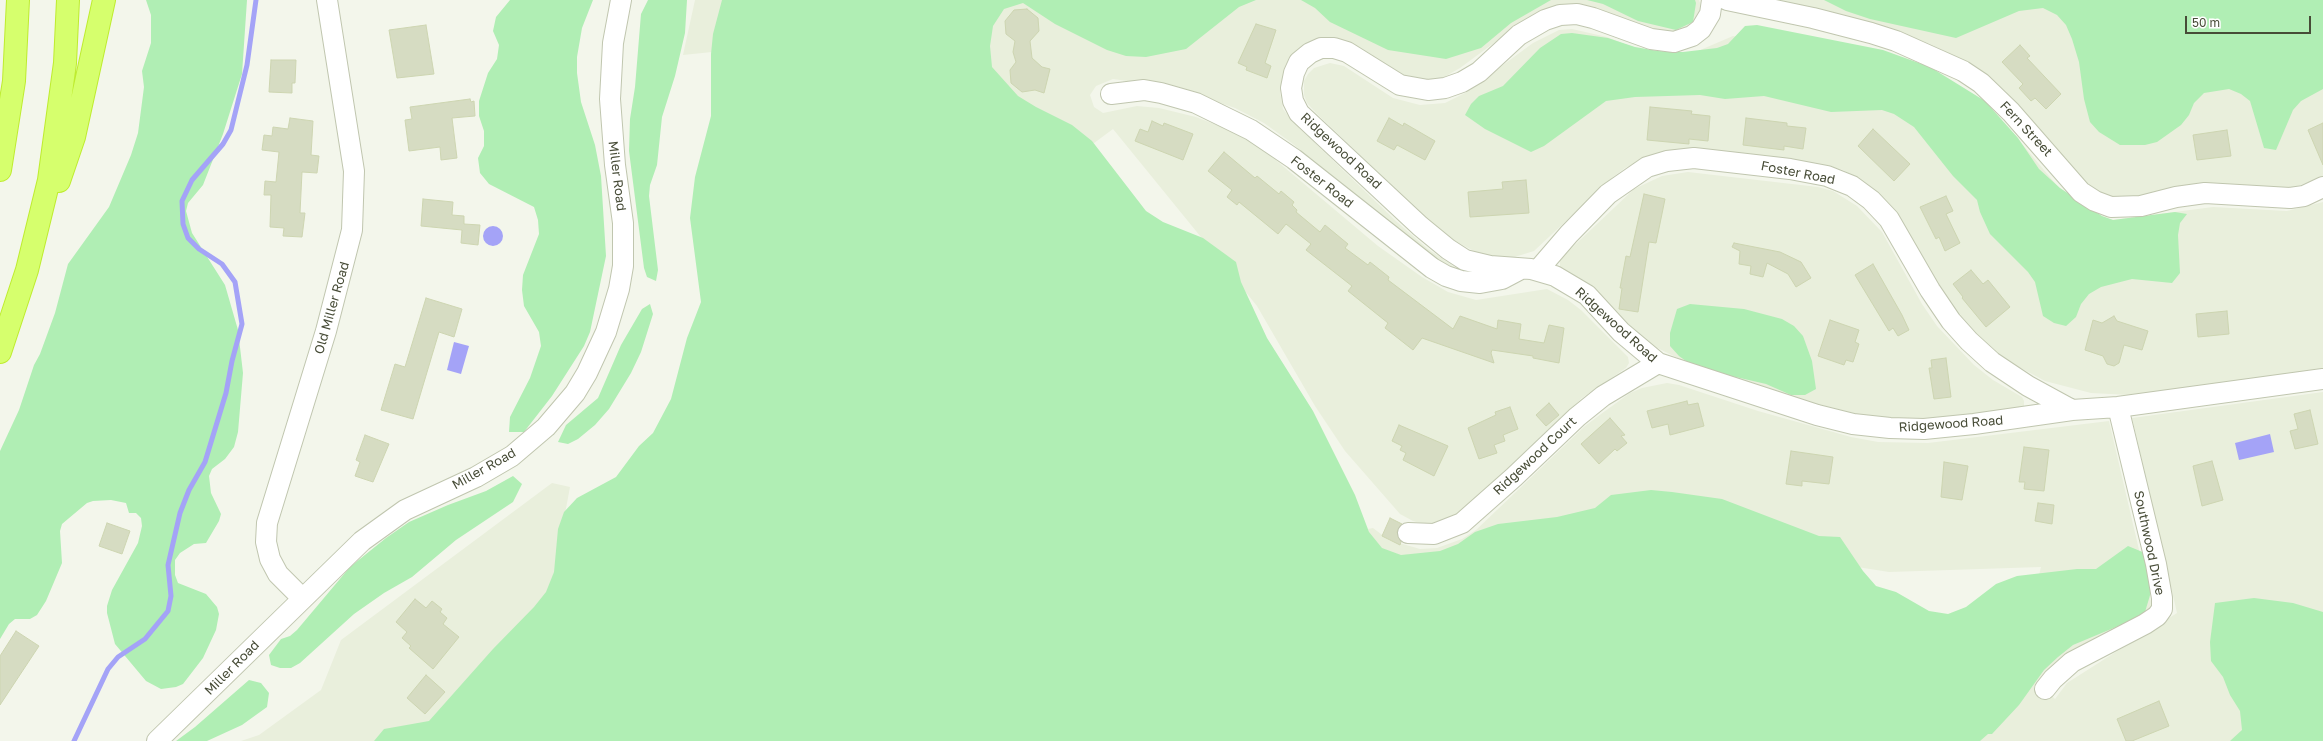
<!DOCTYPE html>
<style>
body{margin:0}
#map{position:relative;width:2323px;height:741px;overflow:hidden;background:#f3f6eb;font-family:"Golos Text",sans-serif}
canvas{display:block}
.scale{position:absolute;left:2185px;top:16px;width:126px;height:18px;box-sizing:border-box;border:2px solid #474c37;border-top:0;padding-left:5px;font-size:12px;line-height:14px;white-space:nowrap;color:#474c37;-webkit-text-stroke:3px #fff;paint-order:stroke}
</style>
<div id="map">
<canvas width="2323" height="741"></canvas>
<div class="scale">50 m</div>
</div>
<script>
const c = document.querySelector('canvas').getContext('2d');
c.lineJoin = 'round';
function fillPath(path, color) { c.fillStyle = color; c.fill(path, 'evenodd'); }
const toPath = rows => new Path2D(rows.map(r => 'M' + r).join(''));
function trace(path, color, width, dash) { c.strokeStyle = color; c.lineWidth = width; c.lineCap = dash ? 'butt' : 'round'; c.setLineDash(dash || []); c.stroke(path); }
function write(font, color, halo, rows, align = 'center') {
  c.font = font + ' "Golos Text",sans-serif'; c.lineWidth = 3.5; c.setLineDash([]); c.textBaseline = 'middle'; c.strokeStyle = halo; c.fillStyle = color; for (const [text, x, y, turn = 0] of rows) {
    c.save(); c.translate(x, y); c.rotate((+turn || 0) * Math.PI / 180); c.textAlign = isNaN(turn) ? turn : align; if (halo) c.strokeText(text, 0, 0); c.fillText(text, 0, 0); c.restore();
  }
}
fillPath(toPath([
 [695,0,1699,0,1700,3,1700,13,1693,24,1676,35,1656,32,1599,10,1541,11,1525,20,1460,68,1439,80,1422,82,1408,79,1356,46,1290,58,1283,72,1280,92,1283,109,1293,122,1397,222,1428,249,1459,270,1438,260,1378,217,1293,144,1264,123,1235,108,1177,88,1113,79,1096,86,1090,95,1094,107,1103,113,1137,106,1159,108,1196,117,1227,129,1259,146,1378,246,1422,277,1448,292,1476,300,1547,289,1568,300,1581,310,1628,357,1629,363,1626,368,1582,398,1457,516,1442,523,1428,525,1413,521,1400,514,1345,451,1315,406,1257,306,1113,129,920,272,760,47,683,55],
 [1778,0,2323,0,2323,177,2292,188,2277,189,2221,184,2197,185,2127,198,2114,198,2104,195,2082,180,2005,91,1985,75,1959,58,1930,44,1891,29,1842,15],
 [1572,29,1607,37,1644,52,1691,54,1733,36,1884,55,2023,145,2065,195,2082,210,2113,220,2213,207,2287,211,2323,202,2323,369,2130,395,2091,393,2045,381,2004,359,1969,328,1934,279,1904,226,1885,200,1871,187,1843,170,1809,162,1715,151,1650,156,1625,168,1613,177,1534,251,1508,259,1483,256,1448,237,1426,218,1316,113,1307,103,1304,95,1304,81,1308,74,1314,68,1330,63,1344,66,1393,98,1420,105,1445,103,1465,93,1533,43,1559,30],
 [1688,172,1818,187,1833,191,1857,206,1882,232,1922,304,1937,326,1974,365,1993,380,2022,397,2024,401,2024,407,2021,409,1924,420,1861,416,1802,400,1686,362,1647,343,1560,269,1560,259,1634,189,1662,176],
 [1667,383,1679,385,1758,411,1851,437,1878,442,1928,443,2109,421,2153,610,2044,688,2055,699,2067,683,2177,613,2132,418,2323,392,2323,741,1831,741,2018,661,2041,567,1889,572,1718,545,1386,601,1368,529,1373,528,1389,540,1420,549,1437,548,1462,539,1476,530,1585,426,1601,414,1630,393,1642,388],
 [552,483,570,487,523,738,528,741,241,741,259,735,321,690,341,640]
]), '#e9efdc');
fillPath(toPath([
 [146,0,247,0,242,74,223,134,203,185,188,203,186,211,192,233,225,285,238,330,243,373,238,432,234,447,225,459,212,469,209,476,211,493,221,514,219,521,206,543,194,544,180,553,175,560,175,575,178,583,206,594,217,607,219,614,216,630,203,658,183,684,176,687,161,689,146,681,115,644,107,613,107,606,112,590,138,543,142,526,141,518,136,513,129,513,126,503,111,500,93,501,87,503,62,524,60,531,62,563,46,601,37,615,30,619,15,619,9,624,0,639,0,451,19,410,34,365,40,354,55,313,68,264,109,207,131,155,138,133,144,87,142,71,151,43,151,15],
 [510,0,593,0,582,28,577,57,577,73,581,102,595,145,601,176,606,256,590,332,584,346,552,396,524,432,509,432,510,417,530,378,541,346,539,332,524,306,522,290,523,275,539,234,538,220,534,207,489,184,480,173,478,158,484,146,484,131,479,116,479,101,488,73,497,59,499,45,493,31,496,17],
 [648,0,687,0,685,33,675,76,662,117,657,165,650,185,649,196,658,270,656,281,647,277,644,268,629,151,630,119,635,87,641,14],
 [722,0,1256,0,1239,7,1186,49,1146,57,1126,56,1107,50,1055,24,1023,3,1004,9,993,26,990,46,992,67,1018,96,1036,107,1072,125,1092,141,1146,211,1163,222,1203,238,1236,262,1241,282,1267,338,1313,411,1355,495,1369,532,1382,548,1401,555,1440,551,1458,544,1475,532,1498,524,1557,517,1595,508,1611,495,1651,490,1672,492,1722,499,1819,536,1840,537,1863,571,1876,586,1896,592,1929,611,1948,614,1966,607,1996,584,2017,576,2077,569,2096,569,2128,546,2145,553,2151,592,2145,612,2128,622,2073,645,2058,657,2044,670,2019,705,1992,734,1988,734,1980,741,374,741,384,729,429,721,493,649,534,607,546,592,554,572,558,529,564,512,577,498,616,477,639,446,653,433,671,399,687,338,701,302,690,218,695,177,711,116,711,54,713,34],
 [1301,0,1551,0,1511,23,1481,48,1446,59,1388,50,1330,22,1315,8],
 [1587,0,1695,0,1696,3,1693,22,1676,30,1638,21,1603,4],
 [1824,0,2323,0,2323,89,2301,101,2293,110,2276,150,2264,148,2250,101,2241,94,2229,89,2204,93,2194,103,2189,115,2181,125,2157,142,2145,145,2120,145,2099,132,2090,122,2084,99,2079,62,2072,39,2066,25,2057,15,2043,8,2019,11,1956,38,1870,19,1846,11],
 [1757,25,1883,50,1930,67,1985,101,2018,138,2039,169,2060,188,2102,216,2113,220,2175,212,2187,214,2180,223,2178,235,2180,273,2172,283,2132,279,2101,287,2089,294,2081,304,2076,317,2066,326,2054,323,2043,316,2035,282,2028,272,1990,234,1980,212,1977,200,1953,176,1914,127,1894,114,1882,110,1831,112,1764,96,1725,99,1700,95,1635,97,1606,101,1544,146,1531,152,1485,129,1465,115,1471,104,1479,96,1503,86,1540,48,1561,34,1572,33,1608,38,1635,47,1658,51,1683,52,1717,48,1728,44,1745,26],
 [650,304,653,314,641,352,631,373,609,409,595,425,578,439,568,444,558,442,566,425,598,398,621,345,642,309],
 [1690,304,1744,309,1782,319,1794,326,1803,336,1812,361,1816,389,1805,395,1791,395,1766,384,1701,369,1690,364,1679,356,1670,346,1670,333,1677,309],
 [513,476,522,484,513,502,456,540,412,577,384,593,354,614,300,663,291,668,280,668,271,665,269,655,281,639,290,636,297,630,350,567,386,538,409,522,448,505,486,491],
 [2254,598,2293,603,2323,612,2323,741,2230,741,2242,730,2240,711,2230,695,2223,677,2211,661,2210,642,2215,603],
 [249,680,261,683,269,693,267,707,242,725,207,741,176,741,195,727]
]), '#b0eeb4');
fillPath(toPath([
 '483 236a10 10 0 1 1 20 0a10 10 0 1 1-20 0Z',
 [454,342,469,346,461,374,447,370],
 [2270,434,2274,452,2239,460,2235,443]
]), '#a4a3f7');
trace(toPath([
 [74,741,108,669,118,657,145,639,168,611,171,596,168,565,180,513,189,490,205,462,226,393,232,361,242,324,235,282,222,264,199,249,188,238,183,224,182,201,192,180,223,144,231,130,247,65,256,0]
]), '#a4a3f7', 5);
const building = toPath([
 [1027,9,1038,18,1039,31,1030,41,1032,58,1042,67,1050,69,1044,93,1035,90,1022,92,1011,83,1010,70,1016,62,1013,52,1015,41,1006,34,1005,21,1014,10,1027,9],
 [1256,24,1276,30,1265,63,1271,66,1267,78,1246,70,1247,67,1238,63,1256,24],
 [426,25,434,74,397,78,389,30,426,25],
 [2020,45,2030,56,2027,58,2061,94,2046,109,2035,98,2031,101,2019,88,2023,84,2002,62,2020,45],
 [271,60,296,60,295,83,292,83,292,93,269,92,271,60],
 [470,99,471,102,474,101,475,116,452,118,457,158,441,160,440,147,409,151,405,120,412,119,410,107,470,99],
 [1650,107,1692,111,1691,114,1710,116,1708,141,1689,139,1689,144,1647,140,1650,107],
 [290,118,313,121,311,155,319,156,317,173,302,172,300,213,305,213,302,237,283,236,284,228,270,227,271,195,264,195,265,181,276,182,279,152,262,150,264,135,272,136,273,127,288,129,290,118],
 [1389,118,1403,126,1404,123,1435,141,1425,160,1397,145,1394,150,1377,141,1389,118],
 [1746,118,1787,123,1787,126,1806,128,1803,149,1784,146,1784,150,1743,145,1746,118],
 [1152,121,1163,126,1164,123,1193,134,1183,160,1135,141,1140,129,1148,132,1152,121],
 [2323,123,2323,165,2308,130,2323,123],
 [1873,129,1910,164,1894,181,1858,146,1873,129],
 [2227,130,2231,156,2197,160,2193,135,2227,130],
 [1224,152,1255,178,1257,176,1279,194,1281,191,1294,202,1292,205,1297,210,1296,212,1320,232,1325,225,1348,244,1345,248,1368,265,1370,262,1389,277,1388,280,1453,329,1460,316,1497,329,1498,320,1521,324,1519,339,1544,343,1549,325,1564,328,1559,363,1533,358,1533,356,1492,350,1491,353,1494,363,1422,338,1413,350,1385,328,1388,323,1348,291,1352,286,1306,250,1311,244,1286,224,1278,234,1239,202,1237,205,1227,197,1232,190,1208,171,1224,152],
 [1526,180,1529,213,1470,217,1468,192,1503,189,1502,182,1526,180],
 [1644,194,1665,199,1656,243,1649,242,1638,312,1619,309,1622,288,1620,288,1626,256,1630,257,1644,194],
 [1946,196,1953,211,1946,214,1960,243,1945,251,1939,237,1936,239,1920,207,1946,196],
 [423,199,453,202,452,215,464,216,464,224,480,225,478,245,461,243,462,230,421,226,423,199],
 [1734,243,1780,252,1801,262,1811,278,1796,287,1788,274,1767,263,1763,277,1750,274,1751,266,1739,264,1740,251,1732,247,1734,243],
 [1873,264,1902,315,1909,330,1898,336,1893,328,1889,331,1855,275,1873,264],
 [1971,270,1983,284,1988,280,2010,307,1986,327,1962,298,1963,297,1953,284,1971,270],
 [426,298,462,309,454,337,439,332,413,419,381,410,395,364,405,367,426,298],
 [2227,311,2229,334,2198,337,2196,314,2227,311],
 [2114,316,2117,321,2148,331,2142,350,2124,345,2119,363,2114,366,2107,364,2103,356,2085,350,2093,320,2102,323,2114,316],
 [1830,320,1859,330,1855,342,1859,344,1853,362,1846,360,1844,365,1818,356,1830,320],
 [1946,358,1951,397,1934,399,1929,368,1932,368,1931,360,1946,358],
 [1687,401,1688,405,1698,403,1704,426,1670,435,1668,424,1652,428,1647,411,1687,401],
 [1549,403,1559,415,1546,426,1536,415,1549,403],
 [1510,407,1518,429,1503,435,1505,441,1494,445,1497,453,1479,459,1468,428,1496,415,1495,412,1510,407],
 [2310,410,2318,444,2295,449,2290,431,2298,429,2294,414,2310,410],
 [1610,418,1625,435,1621,436,1627,443,1617,451,1615,449,1599,464,1581,444,1610,418],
 [1399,425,1448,446,1434,476,1403,460,1406,453,1400,450,1402,446,1392,441,1399,425],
 [365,435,389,444,373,482,355,476,360,462,356,460,365,435],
 [2024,447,2049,450,2044,491,2024,489,2025,482,2019,482,2024,447],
 [1791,451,1833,457,1829,484,1802,481,1802,486,1786,484,1791,451],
 [2212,461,2223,500,2202,506,2193,466,2212,461],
 [1944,462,1968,466,1962,500,1941,497,1944,462],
 [2038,503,2054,505,2052,524,2035,521,2038,503],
 [1390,518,1402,524,1397,532,1401,542,1400,545,1382,536,1390,518],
 [107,523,130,531,122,554,99,546,107,523],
 [415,599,426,608,432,601,442,609,440,612,447,618,443,624,459,637,433,669,409,648,411,646,402,638,407,632,396,622,415,599],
 [16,631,39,646,0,705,0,656,16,631],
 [426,675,445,692,425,714,407,698,426,675],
 [2159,701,2169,726,2132,741,2126,741,2117,719,2159,701]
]);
fillPath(building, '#d6dcc2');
trace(building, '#cdd5b1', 1);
const minor = toPath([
 [1712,0,1710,14,1701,29,1692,36,1674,42,1651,39,1593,18,1577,14,1560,15,1545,20,1519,35,1479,72,1462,82,1445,88,1428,90,1400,85,1347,52,1334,48,1321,48,1310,53,1299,62,1294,73,1291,88,1293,101,1299,113,1420,226,1448,249,1465,260,1490,266,1531,269,1555,276,1587,295,1621,332,1658,363,1817,415,1853,424,1890,428,1924,429,1974,424,2072,410,2118,407,2323,379],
 [1727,0,1813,18,1871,33,1896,41,1963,71,1981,83,2011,112,2081,192,2095,201,2111,207,2141,206,2176,197,2205,193,2290,198,2304,196,2323,187],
 [1111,94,1144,90,1161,93,1196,103,1251,130,1294,159,1432,268,1446,276,1461,281,1480,283,1502,279,1519,270],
 [1538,270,1569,234,1608,194,1647,167,1667,161,1694,158,1790,169,1827,176,1852,186,1871,200,1889,219,1930,290,1951,321,1969,341,1992,362,2028,386,2072,410],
 [1408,533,1434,534,1462,523,1514,477,1577,417,1603,396,1658,363],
 [302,598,278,574,270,559,266,542,267,523,326,331,352,230,354,171,327,0],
 [2045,689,2053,679,2072,662,2145,624,2157,616,2162,609,2162,598,2156,564,2118,407],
 [157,741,362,541,405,510,476,477,512,456,546,427,575,393,587,373,606,332,619,289,623,266,623,223,615,165,610,99,613,43,621,0]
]);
const motorway = toPath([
 [0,170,14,81,18,0],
 [59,181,74,137,104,0],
 [0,352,27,270,49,180,65,63,68,0]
]);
trace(minor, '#c0c6af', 22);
trace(motorway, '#beec2f', 24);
trace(minor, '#fff', 20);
trace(motorway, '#d6ff6d', 22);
write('13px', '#474c37', '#fff', [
 ["Fern Street",2026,129,47],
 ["Ridgewood Road",1341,151,43],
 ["Foster Road",1798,173,11],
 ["Miller Road",617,176,83],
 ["Foster Road",1322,182,38],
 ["Old Miller Road",332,308,-74],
 ["Ridgewood Road",1616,325,42],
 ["Ridgewood Road",1951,424,-4],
 ["Ridgewood Court",1535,456,-43],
 ["Miller Road",484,469,-29],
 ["Southwood Drive",2149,543,78],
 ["Miller Road",232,668,-45]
]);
</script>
